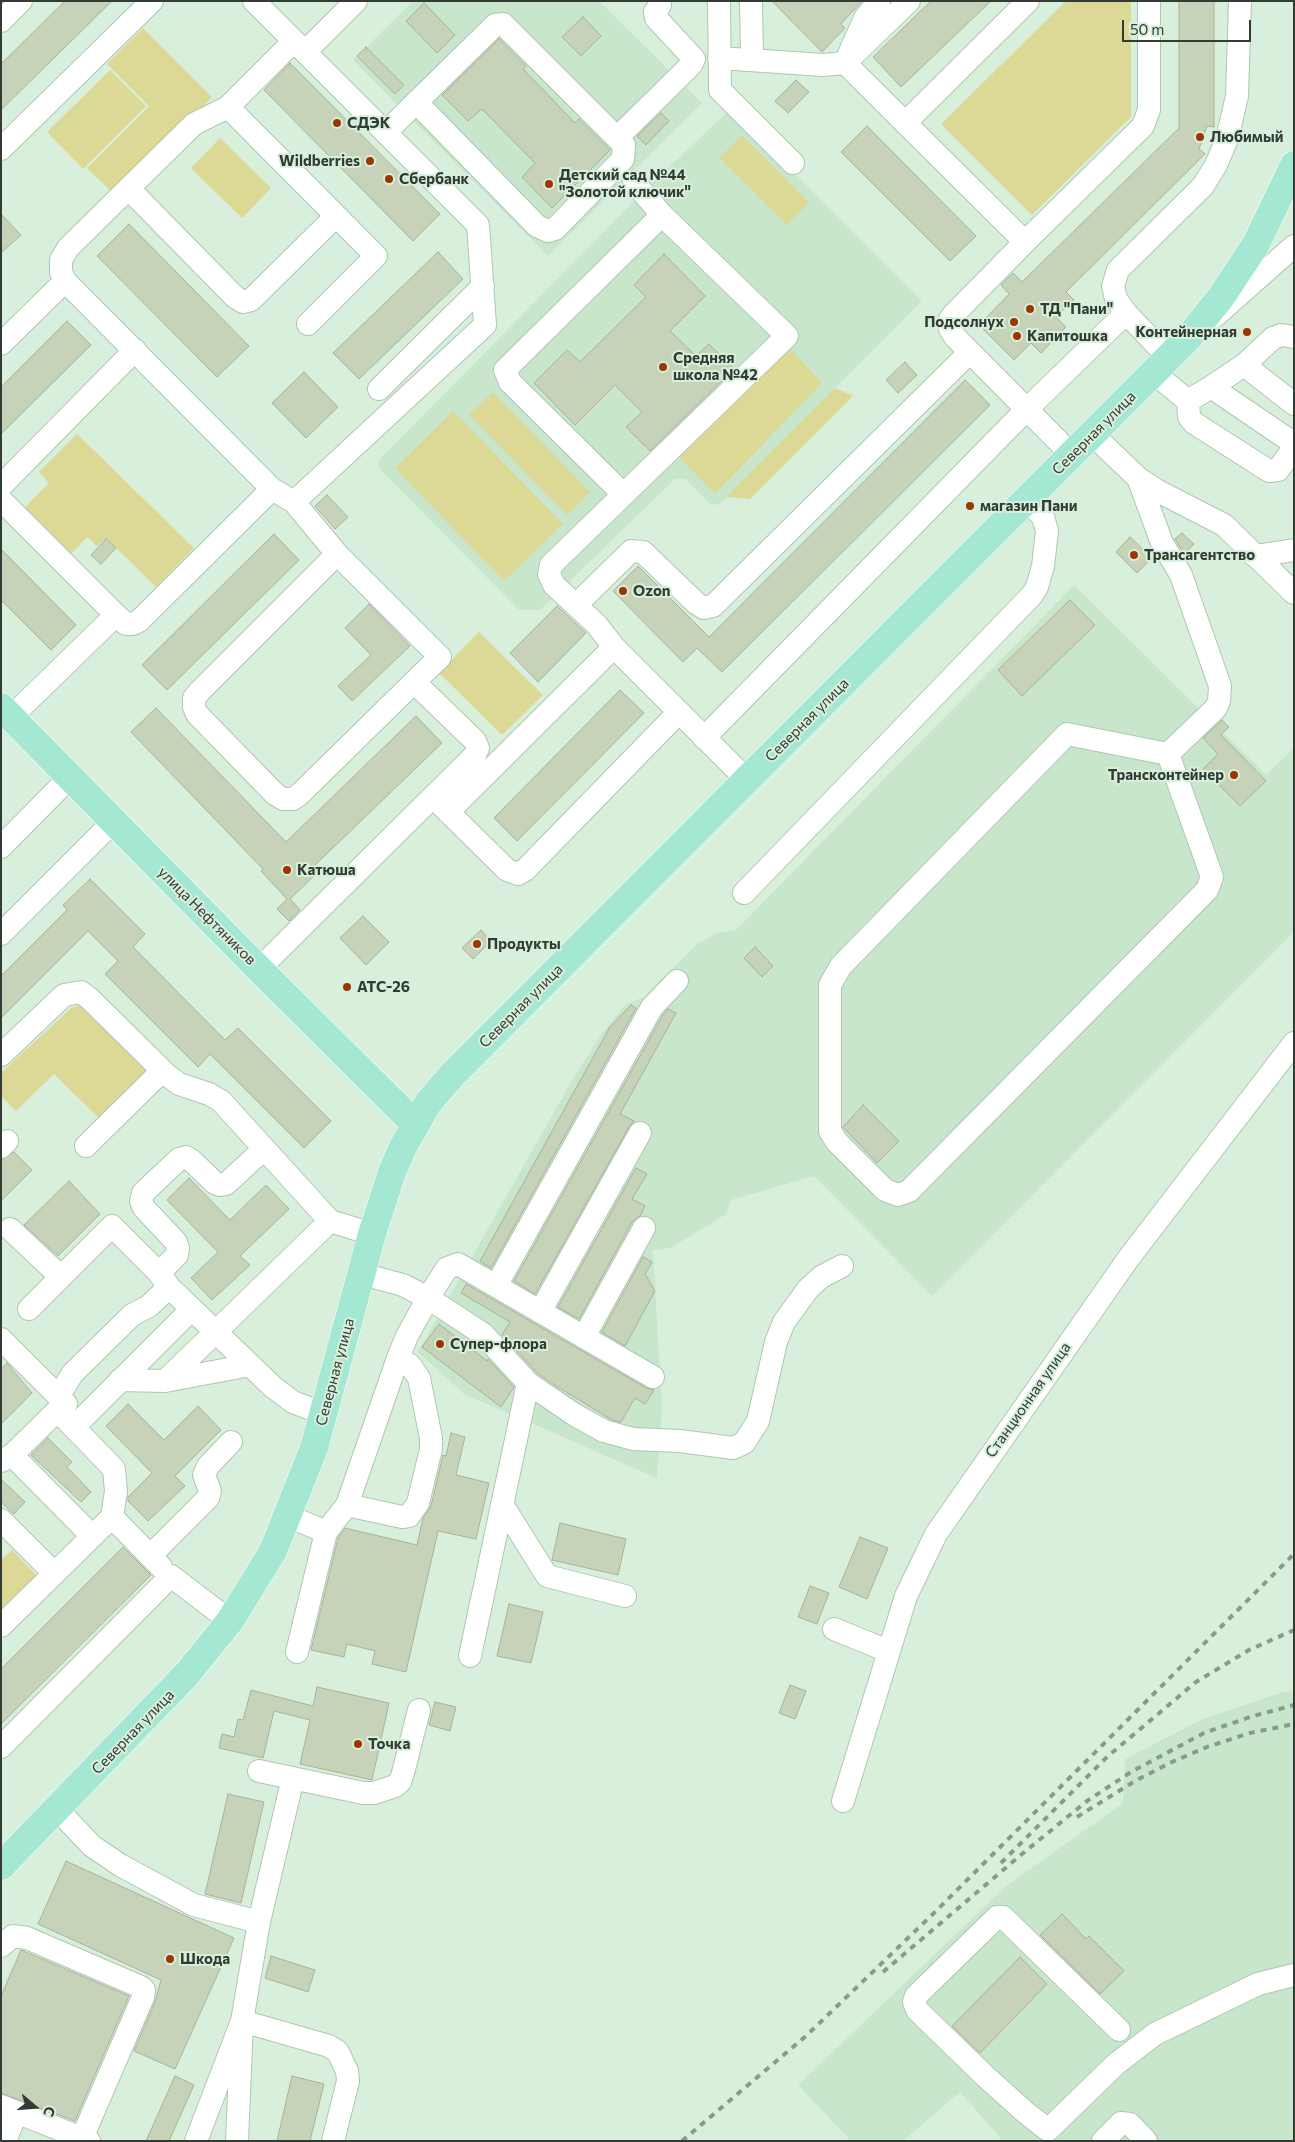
<!DOCTYPE html>
<meta charset="utf-8">
<style>
body{margin:0}
#map{position:relative;width:1295px;height:2142px;overflow:hidden;background:#d8f0db;font-family:Commissioner,sans-serif}
canvas{display:block}
.frame{position:absolute;inset:0;border:2px solid #333c34;pointer-events:none}
.north{position:absolute;left:10px;top:2082px;width:50px;height:50px;-webkit-text-stroke:4px #d8f0db;paint-order:stroke;rotate:108deg;font-size:14px;font-weight:700;line-height:20px;text-align:center;color:#333c34}
.north::after{content:'';display:block;margin:auto;width:18px;height:22px;background:#333c34;clip-path:polygon(50% 0,100% 100%,50% 72%,0 100%)}
.scale{position:absolute;left:1122px;top:20px;width:129px;height:22px;box-sizing:border-box;border:2px solid #333c34;border-top:0;padding-left:6px;font-size:15px;line-height:18px;white-space:nowrap;color:#333c34;-webkit-text-stroke:4px #d8f0db;paint-order:stroke}
</style>
<div id="map">
<canvas width="1295" height="2142"></canvas>
<div class="frame"></div>
<div class="north">С</div>
<div class="scale">50 m</div>
</div>
<script>
const c = document.querySelector('canvas').getContext('2d');
c.lineJoin = 'round';
function fillPath(path, color) { c.fillStyle = color; c.fill(path, 'evenodd'); }
const toPath = rows => new Path2D(rows.map(r => 'M' + r).join(''));
function trace(path, color, width, dash) { c.strokeStyle = color; c.lineWidth = width; c.lineCap = dash ? 'butt' : 'round'; c.setLineDash(dash || []); c.stroke(path); }
function write(font, color, halo, rows, align = 'center') {
  c.font = font + ' Commissioner,sans-serif'; c.lineWidth = 4; c.setLineDash([]); c.textBaseline = 'middle'; c.strokeStyle = halo; c.fillStyle = color; for (const [text, x, y, turn = 0] of rows) {
    c.save(); c.translate(x, y); c.rotate((+turn || 0) * Math.PI / 180); c.textAlign = isNaN(turn) ? turn : align; if (halo) c.strokeText(text, 0, 0); c.fillText(text, 0, 0); c.restore();
  }
}
fillPath(toPath([
 [413,1,599,1,702,103,548,256,353,60],
 [730,109,922,301,720,504,711,505,685,479,675,479,540,610,519,610,379,468,379,460,642,193],
 [1074,585,1266,775,1294,748,1294,932,932,1296,814,1176,731,1200,726,1214,671,1248,653,1250,662,1408,657,1478,464,1394,418,1352,575,1075,601,1035,626,1004,644,997,695,946,716,933,736,930],
 [1294,1691,1294,2141,1003,2141,960,2092,903,2141,851,2141,798,2085,1005,1887,1123,1803,1125,1759,1203,1719,1280,1693]
]), '#c8e6cc');
fillPath(toPath([
 [1066,1,1131,1,1131,117,1032,215,941,124],
 [143,28,212,97,114,194,87,168,149,106,107,64],
 [110,70,146,106,83,169,47,132],
 [742,135,809,202,787,225,719,158],
 [220,138,271,188,242,218,191,168],
 [786,344,822,383,715,494,677,455],
 [835,388,853,396,750,499,726,497],
 [493,392,590,492,567,515,469,415],
 [453,411,563,524,504,581,395,468],
 [77,434,194,548,156,587,106,538,97,546,87,537,69,556,22,510,49,483,39,472],
 [479,632,543,695,502,735,439,673],
 [79,1005,85,1006,153,1070,102,1121,54,1074,16,1111,1,1096,1,1073,71,1008],
 [12,1550,38,1577,1,1613,1,1560]
]), '#dcd997');
const building = toPath([
 [65,1,112,1,1,110,1,64,65,1],
 [772,1,862,1,841,24,845,28,822,52,772,1],
 [931,1,991,1,901,87,873,57,931,1],
 [1179,1,1214,1,1214,127,1207,126,1199,149,1205,154,1066,292,1074,300,1056,317,1066,327,1041,353,1031,343,1014,360,979,325,1009,294,1001,285,1013,273,1022,282,1179,128,1179,1],
 [424,3,455,35,437,53,406,21,424,3],
 [583,17,601,36,581,56,562,37,583,17],
 [499,39,526,66,523,69,575,123,579,119,610,150,552,208,522,177,535,163,482,109,468,121,442,95,499,39],
 [366,47,404,85,395,94,357,56,366,47],
 [290,63,440,214,413,241,264,90,290,63],
 [796,80,809,92,788,113,775,101,796,80],
 [661,113,669,121,646,145,637,136,661,113],
 [867,126,976,236,950,261,841,152,867,126],
 [1,214,21,235,1,253,1,214],
 [129,224,249,346,217,377,97,256,129,224],
 [438,252,463,279,359,379,333,353,438,252],
 [664,254,705,296,670,331,696,356,709,344,734,369,650,451,626,427,642,412,615,385,575,425,534,383,567,350,580,362,646,297,634,285,664,254],
 [67,321,91,345,1,434,1,387,67,321],
 [905,362,917,375,898,393,886,380,905,362],
 [304,372,338,407,306,438,272,403,304,372],
 [965,380,990,405,722,672,697,648,683,662,613,591,638,566,709,637,965,380],
 [327,495,348,517,335,529,315,506,327,495],
 [1182,533,1194,544,1184,554,1175,539,1182,533],
 [274,534,299,560,167,690,142,665,274,534],
 [1130,537,1152,558,1137,573,1116,552,1130,537],
 [106,539,116,548,101,564,91,555,106,539],
 [1,549,76,625,51,650,1,600,1,549],
 [1070,600,1095,625,1022,696,998,670,1070,600],
 [369,604,410,646,352,701,338,686,371,655,345,628,369,604],
 [557,606,586,633,538,682,510,653,557,606],
 [620,690,644,713,517,841,494,818,620,690],
 [156,708,286,842,416,716,442,743,311,869,316,874,290,899,300,910,289,921,277,909,287,899,261,871,263,869,131,732,156,708],
 [1222,720,1229,727,1221,735,1266,781,1240,806,1203,769,1218,754,1203,738,1222,720],
 [90,879,145,934,133,947,225,1040,238,1028,331,1121,304,1148,210,1054,198,1067,105,974,118,961,88,931,1,1018,1,976,67,910,63,905,90,879],
 [363,916,389,942,366,965,340,938,363,916],
 [481,930,491,941,473,959,462,948,481,930],
 [755,947,773,966,762,977,744,958,755,947],
 [631,1005,636,1008,491,1268,480,1261,610,1027,631,1005],
 [668,1009,676,1013,620,1114,634,1121,629,1127,535,1294,514,1281,663,1015,668,1009],
 [863,1105,899,1141,877,1163,843,1127,863,1105],
 [14,1152,32,1170,1,1201,1,1160,14,1152],
 [636,1168,647,1174,632,1199,645,1206,640,1216,632,1222,579,1319,558,1307,636,1168],
 [189,1178,230,1220,266,1185,289,1209,240,1256,250,1265,212,1300,191,1278,218,1252,167,1200,189,1178],
 [69,1181,100,1214,58,1256,24,1225,69,1181],
 [643,1257,652,1262,645,1274,655,1291,625,1346,602,1332,643,1257],
 [466,1284,646,1388,654,1390,645,1404,635,1398,621,1422,612,1420,553,1384,537,1373,502,1335,510,1322,461,1293,466,1284],
 [439,1324,487,1361,488,1359,514,1387,501,1407,422,1347,439,1324],
 [7,1363,32,1393,1,1424,1,1369,7,1363],
 [128,1404,164,1440,198,1406,221,1430,175,1476,185,1486,148,1521,128,1501,128,1497,152,1473,106,1426,128,1404],
 [451,1433,465,1437,456,1475,489,1483,476,1539,438,1531,406,1672,372,1664,375,1651,347,1644,344,1657,311,1650,338,1538,345,1528,417,1545,423,1518,431,1506,443,1455,446,1456,451,1433],
 [48,1438,72,1462,67,1467,91,1492,81,1502,31,1455,48,1438],
 [1,1479,25,1502,14,1514,1,1502,1,1479],
 [560,1523,626,1539,618,1575,552,1560,560,1523],
 [860,1537,888,1548,867,1599,839,1587,860,1537],
 [123,1547,151,1575,1,1724,1,1669,123,1547],
 [810,1586,829,1593,817,1624,798,1617,810,1586],
 [509,1604,543,1612,531,1663,497,1656,509,1604],
 [790,1685,806,1691,795,1719,779,1713,790,1685],
 [317,1687,389,1703,372,1780,300,1764,310,1720,274,1711,263,1758,219,1748,222,1734,234,1737,238,1719,243,1720,251,1690,313,1706,317,1687],
 [435,1702,456,1707,450,1731,429,1725,435,1702],
 [228,1794,264,1802,241,1903,205,1894,228,1794],
 [66,1861,234,1938,175,2069,134,2051,155,2002,161,1980,38,1924,66,1861],
 [1062,1914,1086,1939,1089,1936,1124,1971,1100,1994,1040,1935,1062,1914],
 [21,1950,129,1996,75,2121,1,2093,1,1996,21,1950],
 [271,1956,315,1970,308,1992,265,1978,271,1956],
 [1020,1957,1047,1984,980,2053,952,2026,1020,1957],
 [175,2076,194,2085,169,2141,146,2141,175,2076],
 [292,2076,324,2084,310,2141,277,2141,292,2076]
]);
fillPath(building, '#c7d3b9');
trace(building, '#a6b299', 1);
const minor = toPath([
 [719,1,720,90,793,163],
 [751,1,752,59],
 [909,1,845,63,1025,242,1143,126,1149,110,1149,1],
 [1,21,21,1],
 [294,41,305,52,356,1],
 [719,58,823,65,845,63,865,18,879,1],
 [228,107,294,41,254,1],
 [905,123,1028,1],
 [386,132,495,25,503,24,624,145,623,159,555,229,548,231,537,226,416,102],
 [617,138,691,65,694,59,656,18,655,12,660,5],
 [1,149,152,1],
 [634,182,662,215,787,336,551,565,549,574,554,585,596,624,614,647,747,780],
 [129,189,235,297,243,302,251,300,336,216],
 [1025,242,955,313,950,319,950,329,955,337,1072,455],
 [65,281,61,272,61,260,68,248,194,124,228,107,376,256,308,324],
 [1126,313,1116,299,1113,286,1118,270,1203,186,1216,165,1227,139,1237,96,1240,1],
 [1214,317,1294,246],
 [1,344,65,281,272,489,294,502,337,554,440,657,414,682,475,741,478,748,475,755,259,969],
 [1244,365,1294,404],
 [1154,373,1188,401,1189,417,1194,423,1269,471,1278,470,1293,449,1292,442,1211,387,1188,401],
 [1211,387,1244,365,1273,338,1281,335,1294,337],
 [379,389,483,286],
 [1092,434,1138,478,1156,490,1224,525,1294,593],
 [1138,478,1162,543,1181,575,1220,686,1219,701,1216,708,1168,754,1067,734,841,966,830,985,830,1131,837,1142,885,1190,898,1195,909,1191,1207,890,1212,877,1168,754],
 [1,486,135,350],
 [623,494,510,382,505,370,662,215],
 [1,500,116,615,11,717],
 [294,502,485,325,478,225,305,52],
 [337,554,200,691,194,698,194,707,197,714,275,794,283,799,293,799,300,794,414,682],
 [1255,556,1294,550],
 [577,604,631,551,643,552,696,603,704,608,713,606,970,352],
 [116,615,126,624,133,624,139,621,272,489],
 [704,738,1027,409,1126,313,1169,358,1181,347],
 [433,797,507,870,518,874,525,870,679,712],
 [448,812,614,647],
 [1,847,70,777],
 [744,893,1032,595,1037,587,1043,566,1047,531,1043,517,1027,500],
 [1,934,113,822],
 [1,1055,64,995,81,992,89,998,167,1075,179,1084,209,1094,221,1101,330,1221,372,1234],
 [86,1146,162,1071],
 [1,1147,7,1141],
 [10,1229,61,1277],
 [159,1273,177,1255,178,1248,176,1242,144,1208,141,1201,143,1193,179,1159,186,1157,192,1161,215,1183,220,1185,226,1184,264,1149],
 [362,1274,403,1285,428,1298,447,1268,458,1264,653,1377],
 [496,1286,652,1007,677,981],
 [29,1309,112,1226,159,1273,169,1287,273,1387,293,1402,324,1414],
 [540,1312,640,1133],
 [584,1337,644,1228],
 [1,1339,66,1404],
 [120,1380,165,1381,250,1365],
 [165,1381,330,1221],
 [57,1395,65,1386,72,1374,132,1315,149,1306,169,1287],
 [74,1427,192,1309],
 [12,1455,92,1536],
 [1,1461,12,1455,65,1403],
 [502,1504,547,1576,625,1596],
 [347,1505,402,1517,409,1516,418,1503,431,1449,431,1438,419,1378,410,1365,398,1358],
 [288,1516,326,1532],
 [112,1517,161,1567],
 [1,1520,54,1573],
 [150,1556,208,1498,210,1491,204,1475,208,1466,231,1442],
 [1,1626,112,1517,116,1491,114,1469,58,1411],
 [834,1629,888,1651],
 [297,1652,326,1532,347,1505,398,1358,407,1336,428,1298,483,1334,528,1383,575,1415,604,1431,633,1439,680,1441,733,1448,744,1443,758,1421,776,1342,784,1322,808,1289,821,1277,842,1266],
 [470,1656,528,1383],
 [1,1747,171,1576,230,1621],
 [259,1771,363,1793,374,1793,395,1786,400,1782,403,1773,419,1710],
 [843,1801,906,1596,936,1534,1128,1259,1294,1043],
 [57,1809,92,1846,120,1865,194,1905,259,1922],
 [1,1946,13,1936,27,1938,141,1987,144,1990,143,1997,82,2138],
 [1119,2030,1003,1917,997,1917,916,1996,914,2002,917,2010,985,2076,1025,2112,1048,2130,1116,2064,1155,2034,1258,1984,1294,1975],
 [1,2106,89,2141],
 [5,2141,17,2112],
 [196,2141,242,2021,259,1922,293,1778],
 [237,2141,242,2021,329,2046,338,2052,347,2071,348,2081,333,2141],
 [1103,2141,1121,2123,1130,2124,1146,2141]
]);
const major = toPath([
 [1,707,259,969,415,1124],
 [1,1866,186,1675,230,1621,273,1551,314,1448,372,1234,392,1172,403,1147,428,1103,453,1074,1188,338,1221,297,1256,244,1294,165]
]);
trace(minor, '#afc6b2', 24);
trace(major, '#fff', 29);
trace(minor, '#fff', 22);
trace(major, '#a4e7d3', 28);
trace(toPath([
 [1077,1817,1135,1781,1172,1762,1207,1747,1250,1733,1294,1724],
 [1001,1863,1107,1757,1196,1682,1249,1650,1294,1630],
 [883,1972,1022,1854,1087,1801,1131,1772,1204,1733,1250,1717,1294,1705],
 [682,2141,806,2036,934,1913,1294,1554]
]), '#899a8b', 4, [6, 6]);
for (const [x, y, r, color] of [
 [337,123,5,"#9b3602"],
 [1200,137,5,"#9b3602"],
 [370,161,5,"#9b3602"],
 [389,179,5,"#9b3602"],
 [549,184,5,"#9b3602"],
 [1030,309,5,"#9b3602"],
 [1014,322,5,"#9b3602"],
 [1247,332,5,"#9b3602"],
 [1017,336,5,"#9b3602"],
 [663,367,5,"#9b3602"],
 [970,506,5,"#9b3602"],
 [1134,555,5,"#9b3602"],
 [623,591,5,"#9b3602"],
 [1234,775,5,"#9b3602"],
 [287,870,5,"#9b3602"],
 [477,944,5,"#9b3602"],
 [347,987,5,"#9b3602"],
 [440,1344,5,"#9b3602"],
 [358,1744,5,"#9b3602"],
 [170,1959,5,"#9b3602"]
]) { const dot = new Path2D(); dot.arc(x, y, r, 0, 2 * Math.PI); c.fillStyle = color; c.fill(dot); trace(dot, '#d8f0db', 2); }
write('bold 15px', '#333c34', '#d8f0db', [
 ["СДЭК",347,123],
 ["Любимый",1210,137],
 ["Wildberries",360,161,"right"],
 ["Детский сад №44",559,175],
 ["\"Золотой ключик\"",559,192],
 ["Сбербанк",399,179],
 ["ТД \"Пани\"",1040,309],
 ["Подсолнух",1004,322,"right"],
 ["Контейнерная",1237,332,"right"],
 ["Капитошка",1027,336],
 ["Средняя",673,358],
 ["школа №42",673,375],
 ["магазин Пани",980,506],
 ["Трансагентство",1144,555],
 ["Ozon",633,591],
 ["Трансконтейнер",1224,775,"right"],
 ["Катюша",297,870],
 ["Продукты",487,944],
 ["АТС-26",357,987],
 ["Супер-флора",450,1344],
 ["Точка",368,1744],
 ["Шкода",180,1959]
], 'left');
write('15px', '#333c34', '#d8f0db', [
 ["Северная улица",1094,433,-45],
 ["Северная улица",807,720,-45],
 ["улица Нефтяников",207,916,45],
 ["Северная улица",521,1006,-45],
 ["Северная улица",335,1372,-75],
 ["Станционная улица",1028,1400,-55],
 ["Северная улица",133,1732,-46]
]);
</script>
